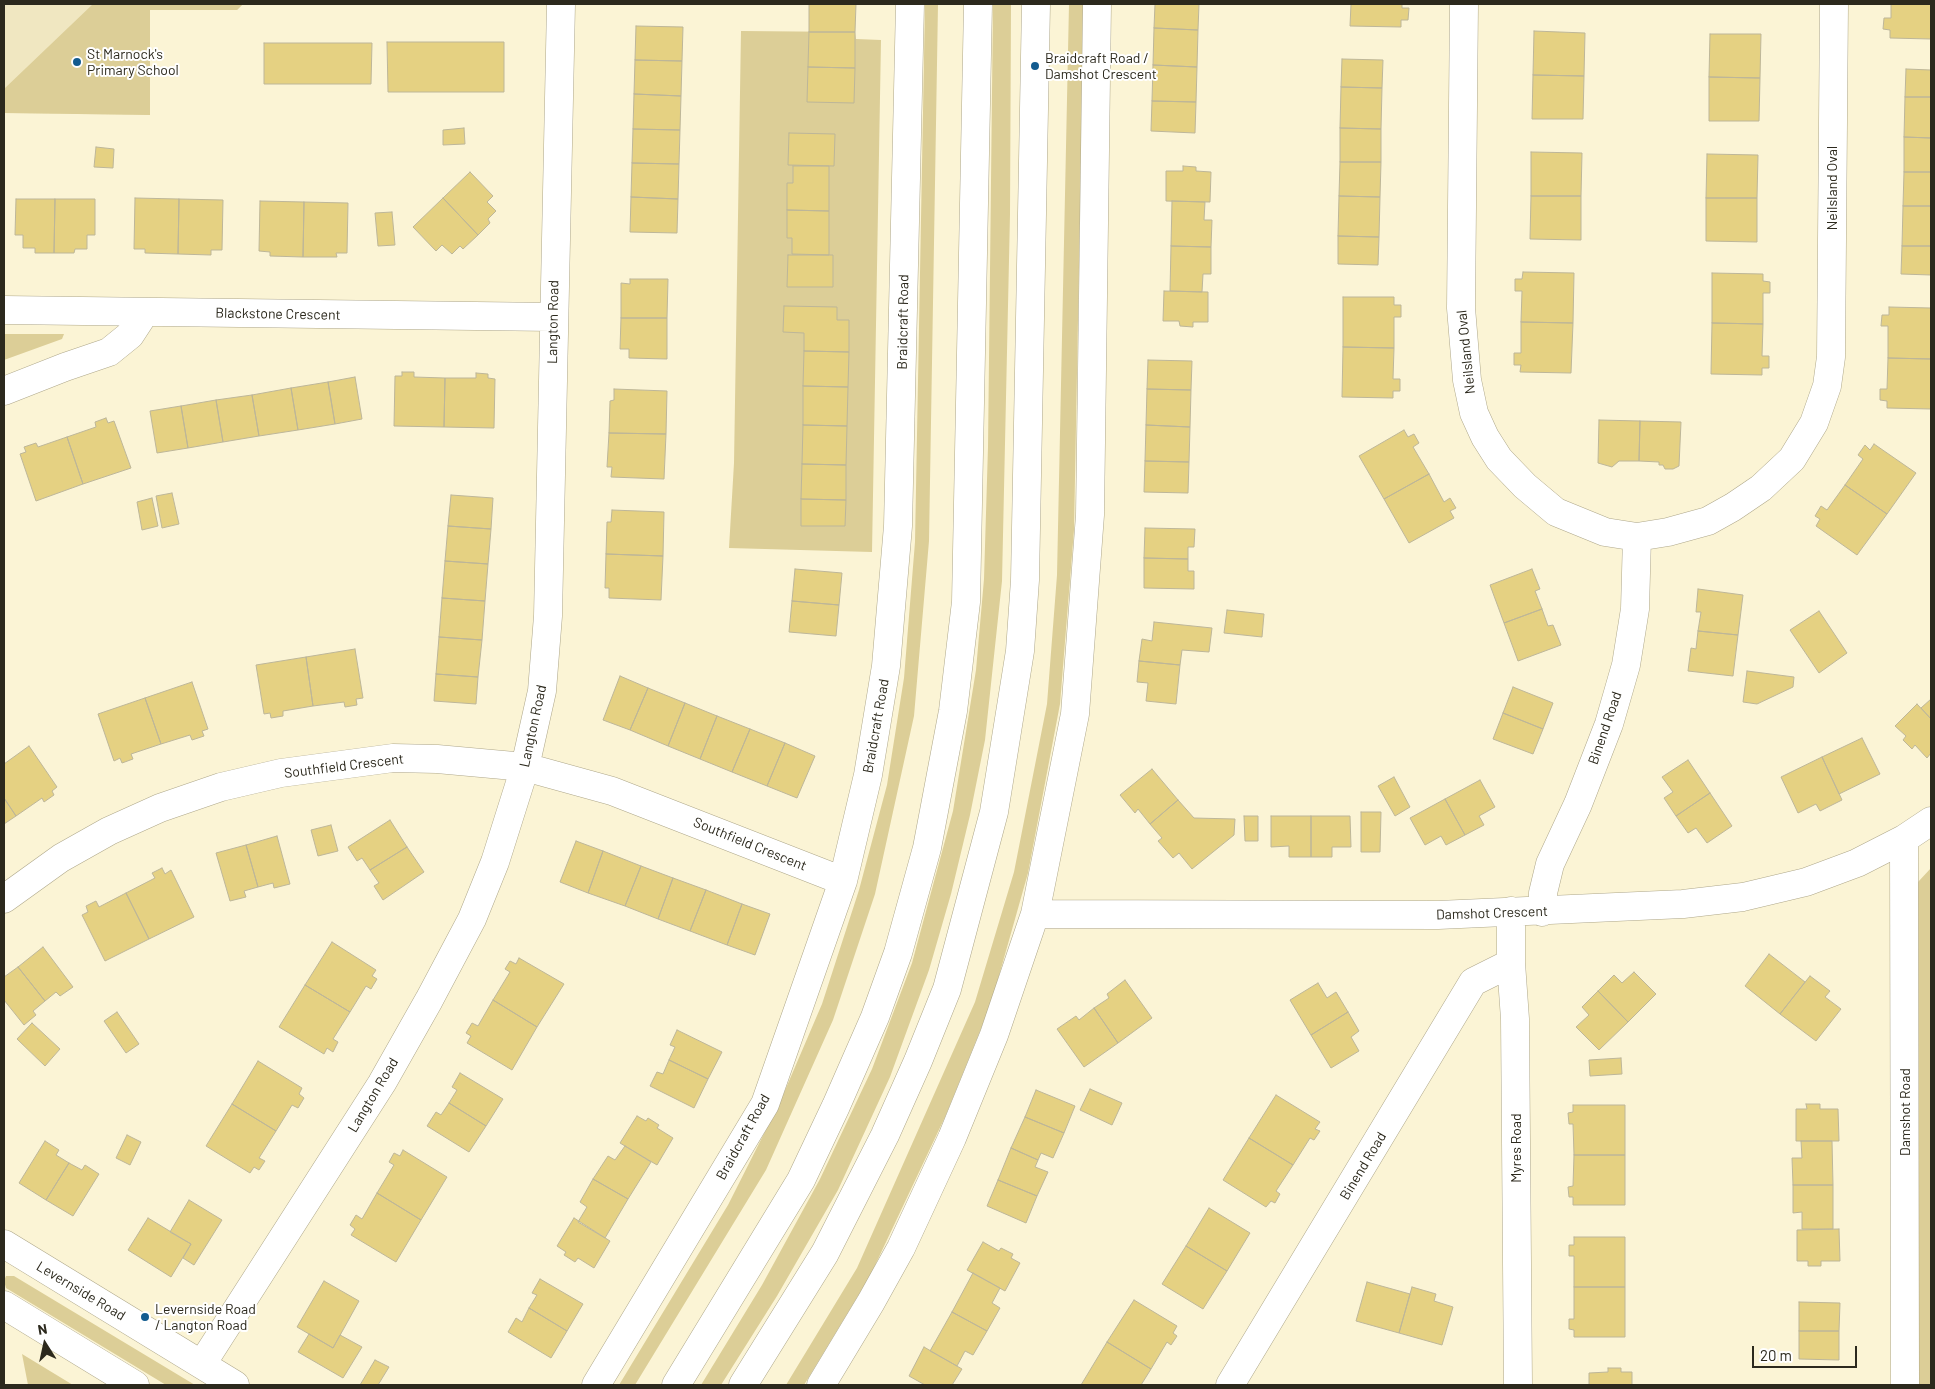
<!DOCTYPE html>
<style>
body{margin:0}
#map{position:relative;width:1935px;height:1389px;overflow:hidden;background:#fbf4d5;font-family:Barlow,sans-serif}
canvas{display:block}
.frame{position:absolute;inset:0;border:5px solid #2c291d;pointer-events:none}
.north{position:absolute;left:20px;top:1319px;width:50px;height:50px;-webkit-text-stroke:4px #fff;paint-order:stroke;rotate:350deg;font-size:14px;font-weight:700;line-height:20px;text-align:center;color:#2c291d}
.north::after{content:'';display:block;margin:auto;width:18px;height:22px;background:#2c291d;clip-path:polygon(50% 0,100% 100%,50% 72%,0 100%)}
.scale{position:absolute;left:1752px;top:1346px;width:105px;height:22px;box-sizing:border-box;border:2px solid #2c291d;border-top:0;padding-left:6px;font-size:15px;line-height:18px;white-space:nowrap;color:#2c291d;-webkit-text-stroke:4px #fff;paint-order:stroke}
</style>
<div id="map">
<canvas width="1935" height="1389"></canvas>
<div class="frame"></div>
<div class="north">N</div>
<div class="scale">20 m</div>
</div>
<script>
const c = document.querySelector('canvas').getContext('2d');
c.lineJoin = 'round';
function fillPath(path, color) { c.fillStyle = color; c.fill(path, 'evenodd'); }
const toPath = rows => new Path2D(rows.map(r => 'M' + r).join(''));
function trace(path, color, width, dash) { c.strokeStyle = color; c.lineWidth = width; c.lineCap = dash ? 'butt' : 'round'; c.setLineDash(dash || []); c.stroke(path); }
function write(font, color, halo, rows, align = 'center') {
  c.font = font + ' Barlow,sans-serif'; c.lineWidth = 4; c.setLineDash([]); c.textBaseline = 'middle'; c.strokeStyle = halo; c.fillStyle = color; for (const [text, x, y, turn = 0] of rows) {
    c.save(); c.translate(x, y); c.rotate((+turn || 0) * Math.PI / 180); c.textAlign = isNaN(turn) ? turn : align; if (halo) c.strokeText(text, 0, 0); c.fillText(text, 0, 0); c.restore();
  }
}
fillPath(toPath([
 [4,4,243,4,237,10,150,10,150,115,4,113]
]), '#f0e7c1');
fillPath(toPath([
 [93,4,243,4,237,10,150,10,150,115,4,113,4,89],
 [925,4,938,4,929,541,914,716,875,894,833,1020,766,1170,635,1385,619,1385,728,1205,780,1102,822,1004,859,890,887,785,904,678,915,542],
 [993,4,1011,4,1010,214,1002,581,985,740,970,815,951,894,929,970,890,1077,838,1190,777,1296,721,1385,701,1385,762,1285,820,1179,872,1069,912,963,953,811,976,670,984,579,988,447],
 [1069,4,1084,4,1074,530,1060,704,1028,873,991,1004,945,1117,870,1276,804,1385,786,1385,857,1268,975,1002,1014,872,1047,704,1057,575],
 [741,31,855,32,856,39,881,40,872,552,729,548,734,463],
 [4,334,64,334,62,339,4,360],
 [1931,868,1931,1385,1909,1385,1918,882],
 [6,1276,14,1276,195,1385,166,1385,6,1288,4,1281],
 [22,1354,73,1385,28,1385]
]), '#dcce97');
const building = toPath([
 [809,4,856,4,855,32,809,32,809,4],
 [1155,4,1199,4,1198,30,1154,28,1155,4],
 [1351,4,1402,4,1402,8,1409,8,1408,20,1401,20,1401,27,1350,26,1351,4],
 [1891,4,1931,4,1931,39,1890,38,1890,30,1883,29,1884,18,1891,18,1891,4],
 [636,26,683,27,682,61,635,60,636,26],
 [1154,28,1198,30,1197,67,1153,65,1154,28],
 [1534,31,1585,33,1584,76,1533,75,1534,31],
 [809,32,855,32,855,68,808,67,809,32],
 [1710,34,1761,34,1760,78,1709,77,1710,34],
 [387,42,504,42,504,92,388,92,387,42],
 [264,43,372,43,371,84,264,84,264,43],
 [1342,59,1383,60,1382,88,1341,87,1342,59],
 [635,60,682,61,681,96,634,94,635,60],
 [1153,65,1197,67,1196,102,1152,101,1153,65],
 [808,67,855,68,854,103,807,102,808,67],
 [1906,69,1931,70,1931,97,1905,97,1906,69],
 [1533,75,1584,76,1583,119,1532,119,1533,75],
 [1709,77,1760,78,1759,121,1709,121,1709,77],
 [1341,87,1382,88,1381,129,1340,128,1341,87],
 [634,94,681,96,680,130,633,129,634,94],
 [1905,97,1931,97,1931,138,1904,137,1905,97],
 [1152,101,1196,102,1195,133,1151,131,1152,101],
 [464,128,465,144,443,145,443,130,464,128],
 [1340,128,1381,129,1381,162,1340,162,1340,128],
 [633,129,680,130,679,164,632,163,633,129],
 [789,133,835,134,834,166,788,165,789,133],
 [1904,137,1931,138,1931,172,1904,172,1904,137],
 [96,147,114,149,113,168,94,167,96,147],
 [1531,152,1582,153,1581,196,1531,196,1531,152],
 [1707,154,1758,155,1757,198,1706,198,1707,154],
 [1340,162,1381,162,1380,197,1339,196,1340,162],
 [632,163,679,164,678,199,631,197,632,163],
 [793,166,829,166,829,211,787,210,787,183,793,183,793,166],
 [1183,166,1196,167,1196,171,1211,172,1210,202,1166,201,1166,171,1183,171,1183,166],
 [470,172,493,196,487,202,496,211,488,219,490,223,478,235,443,198,470,172],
 [1904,172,1931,172,1931,206,1903,206,1904,172],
 [1339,196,1380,197,1379,237,1338,236,1339,196],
 [1531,196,1581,196,1581,240,1530,239,1531,196],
 [631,197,678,199,677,233,630,232,631,197],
 [135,198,179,199,178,254,145,253,145,249,134,249,135,198],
 [443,198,478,235,463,249,460,246,452,254,442,245,436,251,413,227,443,198],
 [1706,198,1757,198,1757,242,1706,241,1706,198],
 [16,199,55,199,54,253,35,253,35,248,23,248,23,235,15,235,16,199],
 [55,199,95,199,95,235,87,235,87,249,75,249,74,253,54,253,55,199],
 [179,199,223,200,222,250,211,250,211,255,178,254,179,199],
 [260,201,304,202,303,257,270,256,270,252,259,251,260,201],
 [1172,201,1205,202,1204,220,1212,220,1211,247,1171,246,1172,201],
 [304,202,348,203,347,253,336,253,337,257,303,257,304,202],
 [1903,206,1931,206,1931,246,1902,246,1903,206],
 [787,210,829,211,829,255,792,254,792,238,787,238,787,210],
 [392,212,395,245,378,246,375,213,392,212],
 [1338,236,1379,237,1378,265,1338,264,1338,236],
 [1171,246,1211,247,1211,274,1203,274,1202,292,1170,291,1171,246],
 [1902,246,1931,246,1931,275,1901,274,1902,246],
 [788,255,833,255,833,287,787,287,788,255],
 [1523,272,1574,273,1573,323,1521,322,1522,291,1515,291,1515,279,1522,279,1523,272],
 [1712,273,1763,274,1763,281,1770,282,1770,293,1763,293,1763,324,1712,323,1712,273],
 [630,279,668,279,667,318,621,318,621,283,630,284,630,279],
 [1164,291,1208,292,1208,322,1193,322,1193,327,1180,326,1179,321,1163,321,1164,291],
 [1343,297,1394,297,1394,305,1401,305,1401,317,1394,317,1394,348,1343,347,1343,297],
 [784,306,837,307,837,320,849,320,849,352,804,351,804,333,783,332,784,306],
 [1889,307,1931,308,1931,359,1888,358,1888,326,1881,326,1882,315,1889,315,1889,307],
 [621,318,667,318,667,359,629,358,629,349,620,349,621,318],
 [1521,322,1573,323,1571,373,1520,372,1521,365,1514,365,1514,353,1521,353,1521,322],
 [1712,323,1763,324,1762,356,1769,356,1769,368,1762,368,1762,375,1711,374,1712,323],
 [1343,347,1394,348,1393,379,1400,379,1400,391,1393,391,1393,398,1342,397,1343,347],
 [804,351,849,352,848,387,803,386,804,351],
 [1888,358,1931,359,1931,409,1887,408,1887,401,1880,400,1880,389,1887,389,1888,358],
 [1148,360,1192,361,1191,390,1147,389,1148,360],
 [402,372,414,372,414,377,445,378,444,427,394,426,395,376,402,376,402,372],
 [476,373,488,374,488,378,495,379,494,428,444,427,445,378,476,378,476,373],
 [355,377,362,419,335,424,328,382,355,377],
 [328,382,335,424,298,430,291,388,328,382],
 [803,386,848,387,847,426,803,425,803,386],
 [291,388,298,430,259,436,252,395,291,388],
 [614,389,667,391,666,434,609,433,610,401,614,400,614,389],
 [1147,389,1191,390,1190,427,1146,425,1147,389],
 [252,395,259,436,223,442,216,400,252,395],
 [216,400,223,442,188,448,181,406,216,400],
 [181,406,188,448,157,453,150,411,181,406],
 [106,418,108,423,114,421,131,468,83,484,67,437,96,427,95,422,106,418],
 [1599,420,1640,421,1639,461,1619,461,1612,467,1598,463,1599,420],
 [1640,421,1681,422,1679,466,1673,469,1665,469,1663,465,1659,465,1659,462,1639,461,1640,421],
 [803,425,847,426,846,465,802,464,803,425],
 [1146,425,1190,427,1189,462,1145,461,1146,425],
 [1404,430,1408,437,1414,434,1419,443,1413,447,1429,474,1384,499,1359,456,1404,430],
 [609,433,666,434,664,479,611,477,612,467,607,467,609,433],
 [67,437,83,484,36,501,20,454,26,452,24,447,36,443,38,447,67,437],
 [1874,444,1916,473,1887,514,1845,485,1863,459,1858,455,1865,445,1870,450,1874,444],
 [1145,461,1189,462,1188,493,1144,492,1145,461],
 [802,464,846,465,846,500,801,499,802,464],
 [1429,474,1444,502,1450,498,1456,508,1450,511,1454,518,1409,543,1384,499,1429,474],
 [1845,485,1887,514,1857,555,1816,526,1820,519,1815,516,1821,506,1827,510,1845,485],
 [172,493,179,524,162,528,156,496,172,493],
 [451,495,493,498,491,529,448,526,451,495],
 [152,498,158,526,142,530,137,502,152,498],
 [801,499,846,500,845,526,801,526,801,499],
 [612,510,664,512,663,556,606,554,607,522,611,522,612,510],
 [448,526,491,529,488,564,445,561,448,526],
 [1145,528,1195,529,1194,547,1188,547,1188,559,1144,558,1145,528],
 [606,554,663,556,661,600,609,598,609,588,605,588,606,554],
 [1144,558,1188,559,1188,571,1194,571,1194,589,1144,588,1144,558],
 [445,561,488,564,485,601,442,598,445,561],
 [795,569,842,573,839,605,792,601,795,569],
 [1532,569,1540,589,1535,591,1542,609,1504,623,1490,585,1532,569],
 [1698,589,1743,595,1738,635,1698,631,1701,612,1696,612,1698,589],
 [442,598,485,601,482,640,439,637,442,598],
 [792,601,839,605,836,636,789,632,792,601],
 [1542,609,1548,626,1553,625,1561,645,1518,661,1504,623,1542,609],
 [1227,610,1264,614,1262,637,1224,633,1227,610],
 [1819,611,1847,653,1819,673,1790,630,1819,611],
 [1154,622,1212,628,1209,652,1182,650,1180,665,1139,661,1142,639,1152,641,1154,622],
 [1698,631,1738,635,1733,676,1688,671,1691,648,1696,649,1698,631],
 [439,637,482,640,478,677,436,674,439,637],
 [355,649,363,698,356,699,357,705,345,707,344,702,313,706,306,657,355,649],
 [306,657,313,706,283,711,283,716,271,718,270,713,264,714,256,665,306,657],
 [1139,661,1180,665,1176,704,1146,701,1148,683,1137,682,1139,661],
 [1747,671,1794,677,1793,687,1757,704,1743,702,1747,671],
 [436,674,478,677,476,704,434,701,436,674],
 [620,676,648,688,630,730,603,720,620,676],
 [192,682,208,729,202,731,204,736,192,740,190,735,161,744,145,698,192,682],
 [1513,687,1553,703,1543,729,1503,713,1513,687],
 [648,688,685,703,668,746,630,730,648,688],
 [145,698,161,744,131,754,133,759,122,763,120,758,114,761,98,714,145,698],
 [1931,699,1931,719,1921,708,1931,699],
 [685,703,717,716,700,759,668,746,685,703],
 [1917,704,1931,719,1931,753,1927,758,1915,745,1912,749,1903,740,1906,736,1895,726,1917,704],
 [1503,713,1543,729,1533,754,1493,739,1503,713],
 [717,716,750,729,732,772,700,759,717,716],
 [750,729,785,743,767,786,732,772,750,729],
 [1862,738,1880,774,1839,794,1822,757,1862,738],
 [785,743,815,756,797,798,767,786,785,743],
 [29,746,57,787,52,791,54,795,44,802,42,798,16,816,4,798,4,764,29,746],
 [1822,757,1842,800,1820,811,1816,804,1798,813,1781,777,1822,757],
 [1688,760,1710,793,1676,816,1664,798,1673,792,1662,777,1688,760],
 [1152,769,1178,800,1150,824,1138,809,1135,813,1120,795,1152,769],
 [1394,777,1410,807,1395,816,1378,786,1394,777],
 [1480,780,1495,807,1479,816,1484,825,1465,835,1445,799,1480,780],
 [1710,793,1732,826,1707,843,1696,828,1688,833,1676,816,1710,793],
 [4,798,16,816,4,824,4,798],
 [1445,799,1465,835,1446,845,1441,836,1425,845,1410,818,1445,799],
 [1178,800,1194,818,1235,819,1234,835,1192,869,1179,853,1173,858,1158,841,1162,838,1150,824,1178,800],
 [1361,812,1381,812,1380,852,1361,852,1361,812],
 [1244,816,1258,816,1258,841,1245,841,1244,816],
 [1271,816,1311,816,1311,857,1289,857,1289,846,1271,847,1271,816],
 [1311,816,1350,816,1351,847,1332,847,1332,857,1311,857,1311,816],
 [390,820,407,847,370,870,362,858,357,861,348,847,390,820],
 [331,825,338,851,318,856,311,830,331,825],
 [277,836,290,884,274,888,273,883,258,887,246,845,277,836],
 [576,841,603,851,588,893,560,882,576,841],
 [246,845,258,887,244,891,246,897,230,901,216,853,246,845],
 [407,847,424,872,383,900,374,886,379,883,370,870,407,847],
 [603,851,641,866,625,906,588,893,603,851],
 [641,866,673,878,658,919,625,906,641,866],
 [162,868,165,874,171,870,194,917,149,939,126,893,155,878,152,873,162,868],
 [673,878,706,890,690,931,658,919,673,878],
 [706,890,742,904,727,945,690,931,706,890],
 [126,893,149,939,105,961,82,915,88,912,86,906,96,901,99,907,126,893],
 [742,904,770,914,755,955,727,945,742,904],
 [332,942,376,970,372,976,377,979,371,989,366,986,350,1012,305,985,332,942],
 [43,947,73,987,60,996,56,992,45,1001,18,967,43,947],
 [1769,954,1805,982,1780,1014,1745,986,1769,954],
 [519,958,564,984,537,1027,493,1000,510,972,505,969,510,961,516,964,519,958],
 [18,967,45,1001,33,1011,36,1015,24,1025,4,1000,4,977,18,967],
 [1634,972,1656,994,1628,1022,1598,991,1614,975,1622,983,1634,972],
 [1810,976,1830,991,1825,997,1841,1009,1816,1041,1780,1014,1810,976],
 [1125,980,1152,1018,1118,1043,1094,1008,1109,998,1107,994,1125,980],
 [1318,983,1327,998,1336,992,1348,1012,1311,1035,1290,1000,1318,983],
 [305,985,350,1012,333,1039,338,1042,333,1052,327,1048,324,1054,279,1027,305,985],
 [1598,991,1628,1022,1599,1050,1576,1027,1589,1015,1582,1007,1598,991],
 [493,1000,537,1027,512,1070,467,1043,471,1036,466,1033,472,1023,478,1026,493,1000],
 [1094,1008,1118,1043,1084,1067,1057,1029,1076,1016,1079,1020,1094,1008],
 [117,1012,139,1044,126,1053,104,1021,117,1012],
 [1348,1012,1359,1031,1351,1037,1359,1051,1331,1068,1311,1035,1348,1012],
 [32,1023,60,1049,45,1066,17,1039,32,1023],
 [677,1030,722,1052,708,1079,669,1060,675,1047,670,1045,677,1030],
 [1621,1058,1622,1074,1590,1076,1589,1060,1621,1058],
 [669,1060,708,1079,694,1108,650,1086,657,1072,663,1074,669,1060],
 [258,1061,302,1088,299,1094,304,1098,298,1108,292,1105,276,1131,232,1104,258,1061],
 [460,1073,503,1099,486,1126,449,1103,457,1090,452,1087,460,1073],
 [1090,1089,1122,1103,1112,1125,1080,1110,1090,1089],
 [1036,1090,1075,1106,1064,1133,1025,1117,1036,1090],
 [1276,1095,1320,1122,1315,1129,1320,1131,1314,1140,1310,1138,1293,1165,1249,1138,1276,1095],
 [449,1103,486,1126,469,1152,427,1126,436,1112,441,1115,449,1103],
 [232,1104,276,1131,259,1158,265,1161,259,1170,254,1167,250,1173,206,1146,232,1104],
 [1806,1104,1820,1104,1820,1109,1838,1109,1839,1141,1796,1141,1796,1109,1807,1109,1806,1104],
 [1573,1105,1625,1105,1625,1155,1574,1155,1573,1124,1569,1124,1568,1113,1573,1112,1573,1105],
 [637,1116,646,1121,648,1118,659,1125,657,1128,673,1138,657,1165,620,1143,637,1116],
 [1025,1117,1064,1133,1053,1158,1041,1153,1038,1160,1011,1148,1025,1117],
 [127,1135,141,1142,130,1165,116,1158,127,1135],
 [1249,1138,1293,1165,1276,1191,1280,1194,1275,1203,1271,1201,1266,1207,1223,1180,1249,1138],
 [45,1141,59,1150,56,1155,69,1163,46,1200,19,1183,45,1141],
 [1801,1141,1832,1141,1833,1185,1793,1185,1792,1158,1802,1158,1801,1141],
 [625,1146,651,1162,628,1199,593,1179,608,1156,615,1160,625,1146],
 [1011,1148,1038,1160,1035,1167,1048,1172,1037,1196,998,1180,1011,1148],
 [403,1150,447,1177,421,1220,377,1193,394,1165,389,1162,394,1153,400,1156,403,1150],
 [1574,1155,1625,1155,1625,1205,1573,1205,1573,1197,1569,1197,1568,1187,1573,1186,1574,1155],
 [69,1163,82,1170,85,1165,99,1174,73,1216,46,1200,69,1163],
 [593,1179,628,1199,605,1238,578,1222,587,1207,580,1202,593,1179],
 [998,1180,1037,1196,1026,1223,987,1206,998,1180],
 [1793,1185,1833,1185,1833,1229,1802,1229,1802,1212,1793,1213,1793,1185],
 [377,1193,421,1220,396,1262,351,1235,355,1229,350,1225,356,1215,362,1219,377,1193],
 [189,1200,222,1220,194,1265,183,1258,191,1244,170,1232,189,1200],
 [1209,1208,1250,1233,1227,1271,1186,1246,1209,1208],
 [148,1218,191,1244,171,1277,128,1250,148,1218],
 [574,1218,610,1241,594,1268,578,1258,575,1262,564,1255,566,1252,557,1246,574,1218],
 [1839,1229,1840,1261,1821,1261,1821,1266,1808,1266,1808,1261,1797,1261,1797,1230,1839,1229],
 [1574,1237,1625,1237,1625,1287,1574,1287,1574,1256,1569,1256,1569,1245,1574,1245,1574,1237],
 [983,1242,999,1251,1001,1248,1013,1254,1011,1258,1020,1263,1005,1291,967,1270,983,1242],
 [1186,1246,1227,1271,1203,1309,1162,1284,1186,1246],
 [973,1273,1000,1288,992,1303,1000,1308,987,1331,952,1312,973,1273],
 [540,1279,583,1304,567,1331,529,1308,537,1295,532,1293,540,1279],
 [324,1281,359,1301,333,1348,297,1327,324,1281],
 [1367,1282,1410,1294,1399,1333,1356,1321,1367,1282],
 [1412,1287,1436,1294,1434,1301,1453,1307,1442,1345,1399,1333,1412,1287],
 [1574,1287,1625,1287,1625,1337,1574,1337,1574,1330,1569,1329,1569,1319,1574,1319,1574,1287],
 [1134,1300,1177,1326,1173,1333,1177,1336,1171,1345,1167,1342,1151,1369,1107,1342,1134,1300],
 [1799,1302,1840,1303,1839,1331,1799,1331,1799,1302],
 [529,1308,567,1331,551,1358,508,1332,516,1318,522,1322,529,1308],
 [952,1312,987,1331,973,1355,965,1351,957,1366,930,1351,952,1312],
 [1799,1331,1839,1331,1839,1360,1799,1359,1799,1331],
 [309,1334,333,1348,340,1335,362,1347,343,1378,298,1352,309,1334],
 [1107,1342,1151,1369,1141,1385,1081,1385,1107,1342],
 [924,1347,962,1369,952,1385,925,1385,909,1376,924,1347],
 [375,1360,389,1367,378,1385,360,1385,375,1360],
 [1608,1368,1621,1368,1621,1372,1632,1372,1632,1385,1589,1385,1589,1373,1608,1372,1608,1368]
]);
fillPath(building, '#e5d182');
trace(building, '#bdb699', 1);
const minor = toPath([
 [1464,4,1461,308,1467,380,1474,413,1485,437,1499,459,1525,486,1556,512,1605,532,1637,537,1668,532,1708,521,1733,507,1761,488,1792,459,1814,423,1827,386,1831,357,1834,4],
 [4,310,553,317],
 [4,391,65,367,109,352,130,335,145,312],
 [1904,839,1905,1385],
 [4,899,61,858,109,831,160,808,221,787,281,773,393,758,437,759,525,767,612,791,843,881],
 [1511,911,1511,963,1515,1019,1518,1385],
 [1542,912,1543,893,1550,864,1578,804,1609,724,1626,665,1635,609,1637,537],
 [1035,914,1438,915,1683,904,1743,897,1806,882,1857,863,1904,839,1931,821],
 [202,1364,382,1083,429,1000,472,919,495,862,525,767,542,691,548,616,561,4],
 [596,1385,765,1104,843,881,868,775,886,666,898,526,910,4],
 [821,1385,871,1302,901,1248,952,1138,994,1035,1035,914,1075,714,1090,515,1097,4],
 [1230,1385,1473,982,1511,963]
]);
const tertiary = toPath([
 [4,1244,235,1385],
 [4,1305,135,1385],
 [676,1385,801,1180,836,1106,875,1017,898,953,927,848,953,711,966,602,978,4],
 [743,1385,825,1253,885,1135,918,1061,947,989,994,812,1020,651,1025,580,1036,4]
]);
trace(minor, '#aea78a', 29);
trace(tertiary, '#aea78a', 29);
trace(minor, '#fff', 28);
trace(tertiary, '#fff', 28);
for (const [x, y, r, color] of [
 [77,62,5,"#125b8f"],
 [1035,66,5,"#125b8f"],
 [145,1317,5,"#125b8f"]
]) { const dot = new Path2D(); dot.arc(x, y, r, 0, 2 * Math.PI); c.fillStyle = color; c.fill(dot); trace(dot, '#fff', 2); }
write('14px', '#2c291d', '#fff', [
 ["St Marnock's",87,54],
 ["Primary School",87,70],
 ["Braidcraft Road /",1045,58],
 ["Damshot Crescent",1045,74],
 ["Levernside Road",155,1309],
 ["/ Langton Road",155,1325]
], 'left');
write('14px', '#2c291d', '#fff', [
 ["Neilsland Oval",1832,188,-90],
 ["Blackstone Crescent",278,314,1],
 ["Langton Road",553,322,-89],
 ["Braidcraft Road",903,322,-89],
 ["Neilsland Oval",1466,352,-96],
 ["Langton Road",533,726,-78],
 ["Braidcraft Road",876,726,-80],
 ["Binend Road",1605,728,-71],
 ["Southfield Crescent",344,766,-7],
 ["Southfield Crescent",750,844,22],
 ["Damshot Crescent",1492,913,-2],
 ["Langton Road",373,1095,-59],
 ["Damshot Road",1905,1112,-90],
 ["Braidcraft Road",743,1137,-61],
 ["Myres Road",1516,1148,-90],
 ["Binend Road",1363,1166,-59],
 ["Levernside Road",81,1291,31]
]);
</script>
